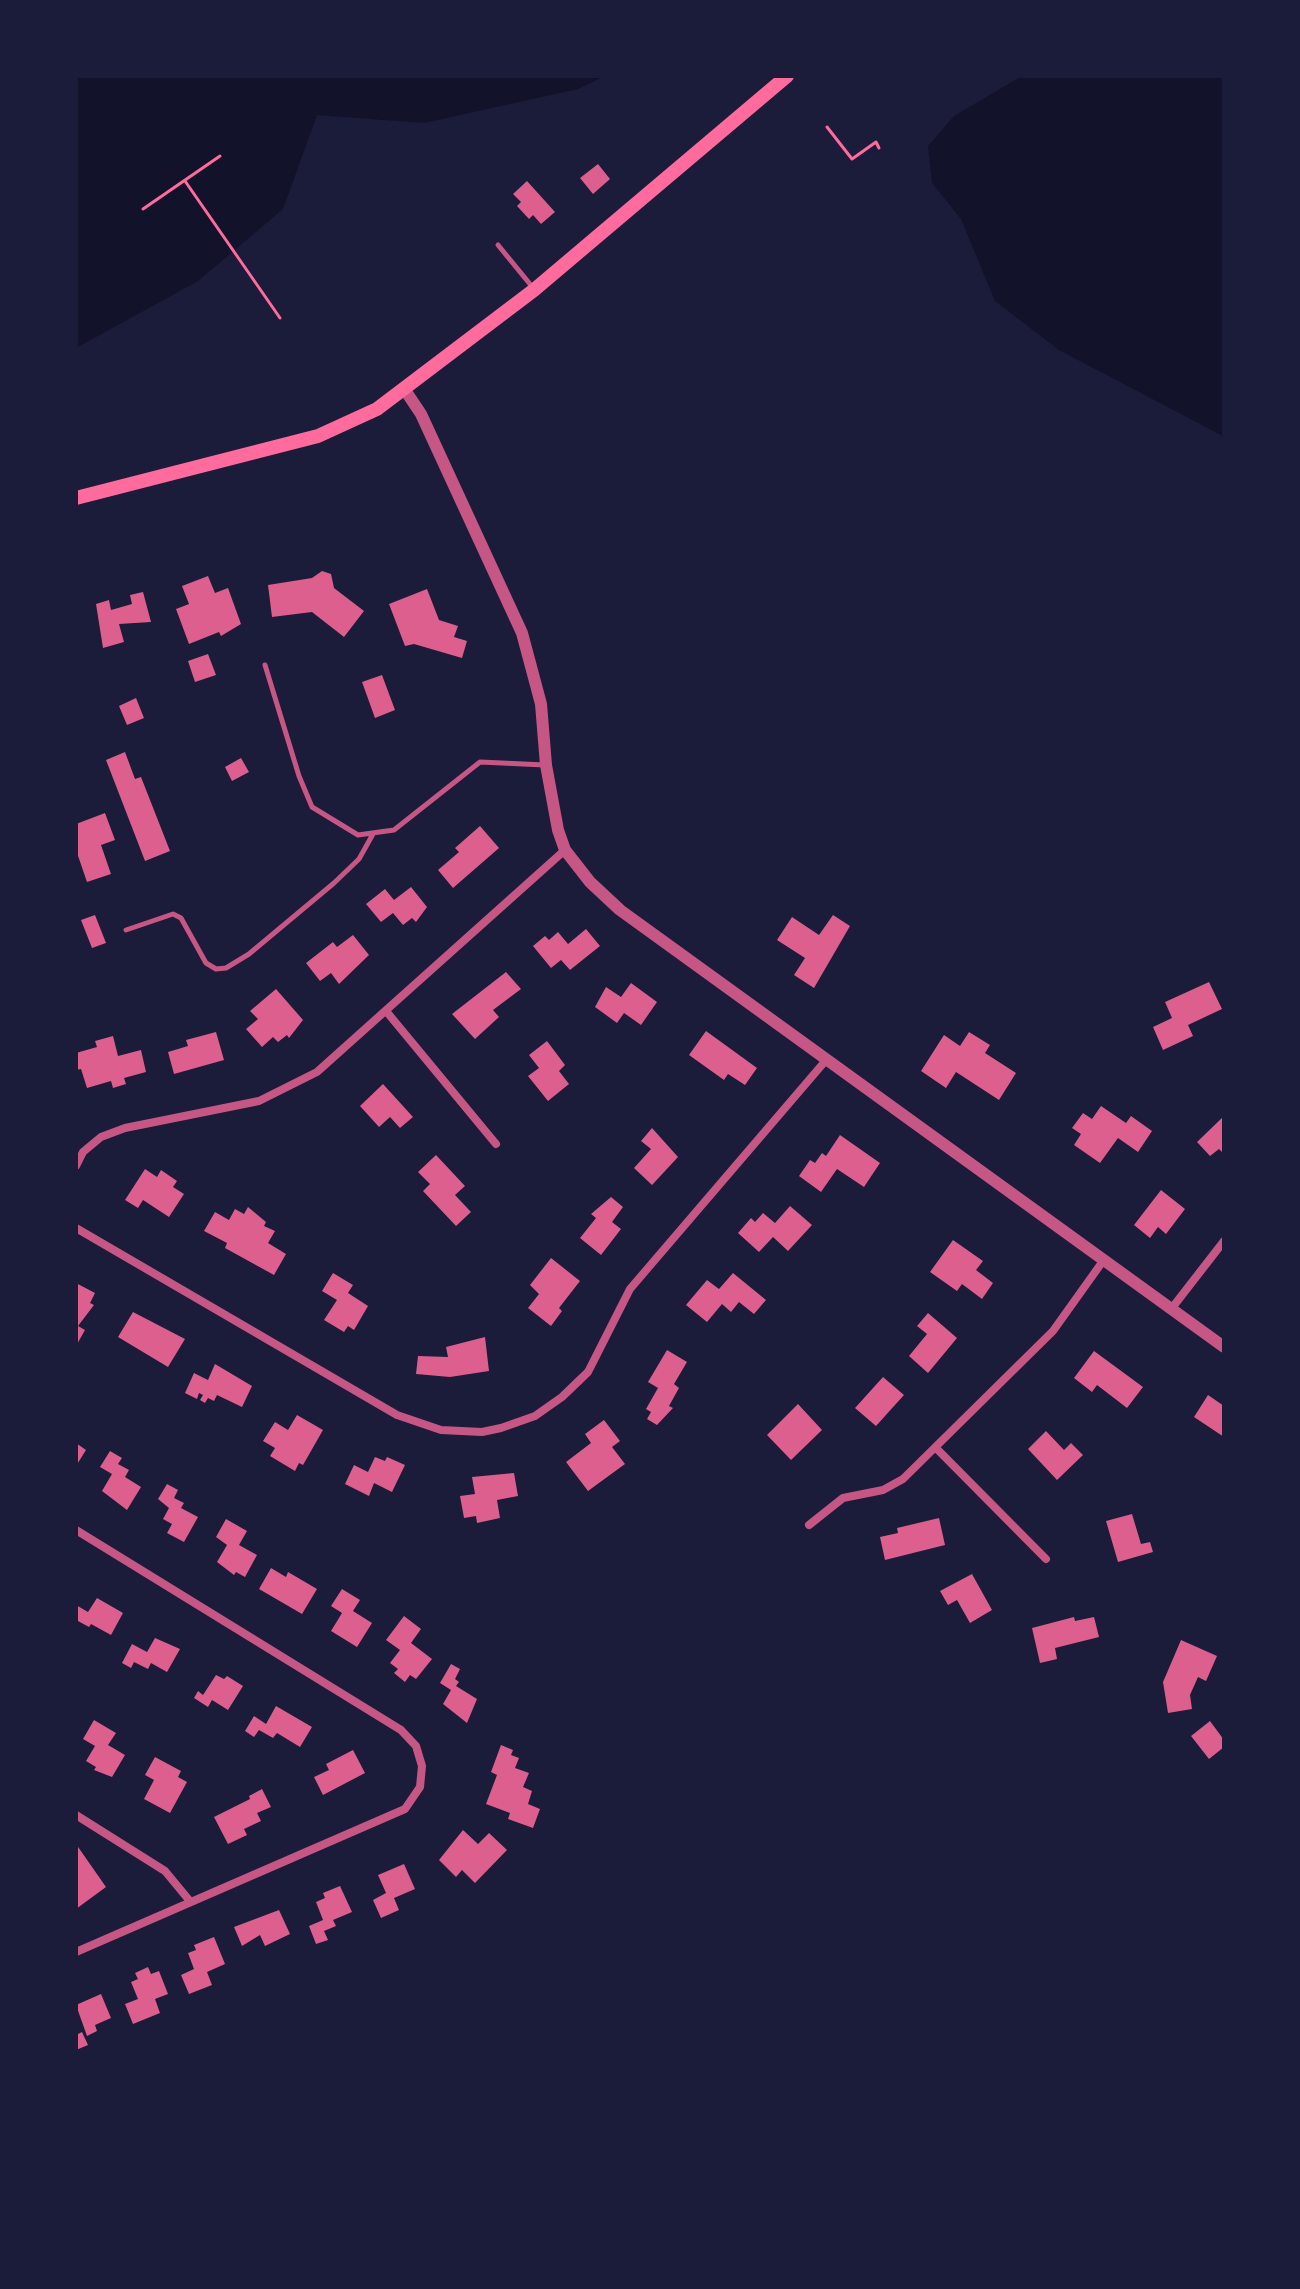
<!DOCTYPE html>
<style>
body{margin:0}
#map{position:relative;width:1300px;height:2289px;overflow:hidden;background:#1b1b3a;font-family:Montserrat,sans-serif}
canvas{display:block}
.frame{position:absolute;inset:0;border:78px solid #1b1b3a;pointer-events:none}
</style>
<div id="map">
<canvas width="1300" height="2289"></canvas>
<div class="frame"></div>
</div>
<script>
const c = document.querySelector('canvas').getContext('2d');
c.lineJoin = 'round';
function fillPath(path, color) { c.fillStyle = color; c.fill(path, 'evenodd'); }
const toPath = rows => new Path2D(rows.map(r => 'M' + r).join(''));
function trace(path, color, width, dash) { c.strokeStyle = color; c.lineWidth = width; c.lineCap = dash ? 'butt' : 'round'; c.setLineDash(dash || []); c.stroke(path); }
fillPath(toPath([
 [76,76,605,76,578,89,424,123,317,115,283,209,198,281,76,348],
 [1022,76,1224,76,1224,441,1221,435,1059,350,995,301,961,219,932,183,928,146,954,116]
]), '#12122b');
fillPath(toPath([
 [598,164,610,179,593,194,580,178],
 [527,181,555,212,541,224,533,215,529,219,517,206,521,202,513,194],
 [322,571,331,574,334,588,364,611,344,637,312,612,272,617,268,585,312,578],
 [208,576,215,593,228,588,241,624,221,636,219,632,189,644,176,609,189,604,182,586],
 [427,589,439,620,458,626,454,637,467,641,462,658,414,644,405,646,389,604],
 [143,592,151,622,119,624,124,642,103,648,96,604,109,600,111,610,132,604,130,595],
 [208,654,216,675,195,682,188,661],
 [382,675,395,710,375,718,362,682],
 [136,698,144,718,127,725,119,706],
 [125,752,135,779,141,777,170,851,145,861,106,760],
 [241,758,249,772,232,781,225,767],
 [105,813,115,840,101,845,111,874,87,882,76,850,76,824],
 [480,826,499,848,453,888,438,870,459,852,455,848],
 [411,887,427,907,416,922,412,918,403,925,393,913,381,922,366,904,385,889,394,900],
 [95,915,106,943,92,948,81,920],
 [833,915,850,926,814,988,794,975,805,958,777,940,792,917,819,935],
 [586,929,600,946,570,970,561,960,551,968,533,946,545,936,549,940,558,932,568,944],
 [353,935,369,955,339,984,331,973,320,981,306,963,333,942,337,947],
 [506,972,521,989,493,1010,499,1017,475,1039,452,1014],
 [1209,982,1222,1009,1188,1025,1193,1036,1163,1050,1153,1027,1172,1018,1165,1002],
 [631,983,657,1002,641,1025,624,1013,617,1023,595,1007,606,987,621,997],
 [276,989,303,1020,289,1038,287,1035,278,1042,273,1037,262,1047,246,1029,258,1019,250,1011],
 [706,1031,757,1068,745,1085,728,1074,724,1080,689,1055],
 [216,1032,224,1060,174,1074,168,1052,188,1046,186,1040],
 [969,1032,990,1045,985,1053,1016,1073,999,1100,956,1072,946,1088,921,1071,944,1035,960,1046],
 [113,1036,118,1056,141,1050,146,1072,124,1078,126,1084,113,1088,111,1081,87,1088,81,1069,76,1070,76,1053,97,1047,95,1041],
 [547,1041,565,1065,559,1071,569,1084,548,1101,528,1076,539,1068,529,1055],
 [383,1084,413,1117,400,1128,390,1117,379,1127,360,1106],
 [1101,1106,1126,1123,1131,1116,1152,1131,1138,1152,1118,1138,1100,1163,1074,1145,1081,1134,1072,1128,1083,1113,1092,1119],
 [1224,1116,1224,1154,1219,1149,1210,1156,1197,1142],
 [652,1128,678,1157,652,1185,634,1168,651,1149,641,1141],
 [840,1135,880,1163,864,1187,837,1169,821,1192,799,1176,810,1160,815,1163,822,1153,826,1156],
 [436,1155,465,1186,455,1195,471,1212,456,1226,423,1191,430,1184,418,1172],
 [145,1169,157,1177,161,1170,177,1181,173,1187,184,1194,169,1217,143,1200,138,1208,125,1200],
 [1161,1190,1185,1209,1166,1234,1158,1227,1150,1238,1134,1225],
 [611,1197,623,1207,612,1222,621,1229,601,1255,580,1238,596,1218,591,1214],
 [790,1206,812,1225,788,1251,773,1237,759,1252,738,1233,751,1218,755,1222,763,1213,775,1223],
 [248,1207,266,1222,264,1226,275,1231,268,1243,286,1254,274,1275,225,1248,227,1243,204,1231,215,1212,229,1220,235,1209,244,1214],
 [953,1240,983,1261,976,1270,993,1283,982,1299,962,1284,957,1291,930,1272],
 [551,1258,580,1281,559,1308,562,1311,551,1326,528,1308,539,1294,530,1285],
 [333,1273,353,1285,348,1293,368,1306,354,1330,348,1326,344,1332,324,1320,337,1300,322,1291],
 [733,1273,766,1300,754,1314,739,1302,731,1312,722,1304,707,1322,686,1305,707,1280,719,1289],
 [76,1283,95,1293,90,1303,94,1305,78,1326,85,1330,76,1346],
 [133,1312,185,1339,168,1367,118,1337],
 [928,1313,957,1338,928,1373,909,1356,927,1334,917,1326],
 [485,1337,489,1371,450,1377,416,1374,418,1356,448,1357,446,1347],
 [667,1350,687,1362,674,1384,679,1388,669,1406,673,1408,657,1425,647,1419,651,1412,646,1409,658,1388,648,1382],
 [1094,1351,1143,1387,1127,1408,1097,1385,1092,1392,1074,1378],
 [215,1364,252,1386,242,1407,217,1395,214,1401,208,1398,205,1403,200,1400,203,1395,199,1393,197,1399,185,1393,194,1373,208,1380],
 [883,1377,904,1395,876,1426,855,1408],
 [1208,1395,1224,1406,1224,1437,1194,1417],
 [798,1404,822,1430,791,1460,767,1435],
 [297,1415,323,1430,303,1465,299,1463,295,1471,270,1456,275,1448,263,1441,275,1422,288,1430],
 [604,1420,620,1441,612,1447,625,1464,588,1491,566,1462,591,1443,585,1434],
 [1046,1431,1064,1450,1071,1443,1083,1455,1057,1480,1028,1449],
 [76,1443,86,1450,76,1466],
 [110,1451,122,1458,118,1464,129,1470,125,1477,141,1487,127,1510,102,1491,112,1474,100,1467],
 [375,1457,385,1461,387,1457,405,1465,392,1492,374,1483,369,1496,345,1484,354,1465,368,1472],
 [514,1473,518,1496,497,1500,500,1518,477,1523,476,1516,464,1518,460,1496,475,1494,472,1477],
 [167,1484,178,1490,174,1498,184,1503,181,1508,198,1517,184,1542,167,1533,172,1524,163,1519,169,1508,158,1499],
 [1132,1514,1141,1544,1150,1542,1153,1552,1118,1562,1106,1521],
 [939,1518,945,1545,885,1560,880,1537,898,1533,897,1528],
 [226,1519,247,1531,239,1545,257,1555,245,1577,236,1572,234,1575,217,1562,227,1545,216,1537],
 [271,1568,286,1577,288,1572,317,1589,302,1614,259,1589],
 [972,1574,992,1610,970,1623,957,1600,948,1605,940,1591],
 [342,1589,360,1600,353,1611,372,1623,357,1647,331,1631,342,1613,331,1606],
 [97,1598,123,1613,111,1635,91,1624,89,1627,78,1621,76,1625,76,1605,88,1612],
 [404,1616,421,1629,411,1643,432,1659,416,1679,410,1675,405,1682,394,1673,398,1669,390,1663,400,1650,386,1640],
 [1074,1617,1075,1621,1094,1617,1099,1637,1055,1648,1057,1659,1040,1663,1032,1628],
 [155,1638,180,1649,167,1672,151,1663,148,1669,134,1662,131,1668,122,1663,132,1644,147,1652],
 [1181,1640,1217,1656,1206,1681,1198,1677,1190,1695,1192,1709,1168,1713,1163,1682],
 [451,1664,460,1669,455,1679,459,1682,456,1686,477,1699,467,1723,443,1704,451,1690,440,1683],
 [216,1675,224,1679,227,1676,243,1686,228,1710,212,1700,208,1707,194,1698,198,1691,203,1695],
 [276,1706,312,1727,300,1747,277,1733,273,1738,259,1730,254,1737,245,1731,254,1716,266,1724],
 [94,1720,116,1733,108,1745,125,1755,112,1777,94,1770,96,1767,86,1761,95,1746,83,1739],
 [1210,1721,1224,1740,1224,1747,1209,1759,1191,1736],
 [501,1745,513,1750,511,1755,519,1758,515,1768,529,1773,523,1787,532,1791,528,1804,540,1809,533,1828,508,1819,510,1813,486,1804,497,1775,491,1772],
 [353,1750,365,1773,323,1795,314,1777,329,1770,326,1764],
 [155,1757,181,1771,178,1777,187,1782,170,1813,144,1799,154,1780,145,1775],
 [262,1789,271,1807,257,1813,261,1821,244,1829,247,1835,228,1844,214,1817,250,1799,249,1796],
 [463,1830,478,1844,489,1833,507,1850,475,1883,462,1870,456,1877,439,1860],
 [76,1844,106,1887,76,1909],
 [404,1864,415,1889,394,1898,399,1910,381,1918,373,1900,386,1893,378,1875],
 [340,1886,352,1912,333,1920,336,1926,324,1931,328,1940,316,1944,309,1926,323,1920,316,1902,325,1898,323,1893],
 [279,1910,290,1934,265,1946,260,1935,242,1946,234,1927],
 [214,1937,225,1964,207,1972,212,1985,189,1994,181,1975,194,1969,188,1953,196,1950,194,1945],
 [148,1967,151,1974,159,1971,168,1994,155,1999,160,2013,133,2024,125,2004,138,1999,131,1982,138,1979,135,1973],
 [101,1994,111,2018,95,2025,97,2031,87,2036,76,2005],
 [82,2032,88,2045,76,2050,76,2035]
]), '#dd5f8e');
trace(toPath([
 [827,127,852,159,876,142,879,148],
 [185,181,280,318],
 [143,209,220,156]
]), '#ff6b9d', 3);
trace(toPath([
 [498,245,534,289],
 [265,665,299,776,312,807,358,835,394,830,480,762,545,765],
 [126,930,173,914,181,918,206,963,216,969,226,968,249,954,334,883,359,859,373,834]
]), '#c65784', 5);
trace(toPath([
 [386,1011,496,1144],
 [76,1166,83,1152,101,1137,125,1128,259,1101,317,1072,565,850],
 [76,1228,397,1415,441,1430,482,1432,501,1428,535,1416,562,1397,588,1372,630,1289,827,1059],
 [1172,1308,1224,1241],
 [936,1448,1046,1559],
 [809,1525,843,1498,883,1490,903,1479,1053,1331,1103,1261],
 [76,1530,401,1730,416,1746,422,1766,420,1787,405,1809,76,1952],
 [76,1815,165,1871,189,1900]
]), '#c65784', 8);
trace(toPath([
 [405,390,421,414,522,633,541,704,546,765,558,830,565,850,590,882,620,910,1224,1347]
]), '#c65784', 12);
trace(toPath([
 [76,498,318,436,377,409,534,290,787,76]
]), '#ff6b9d', 14);
</script>
